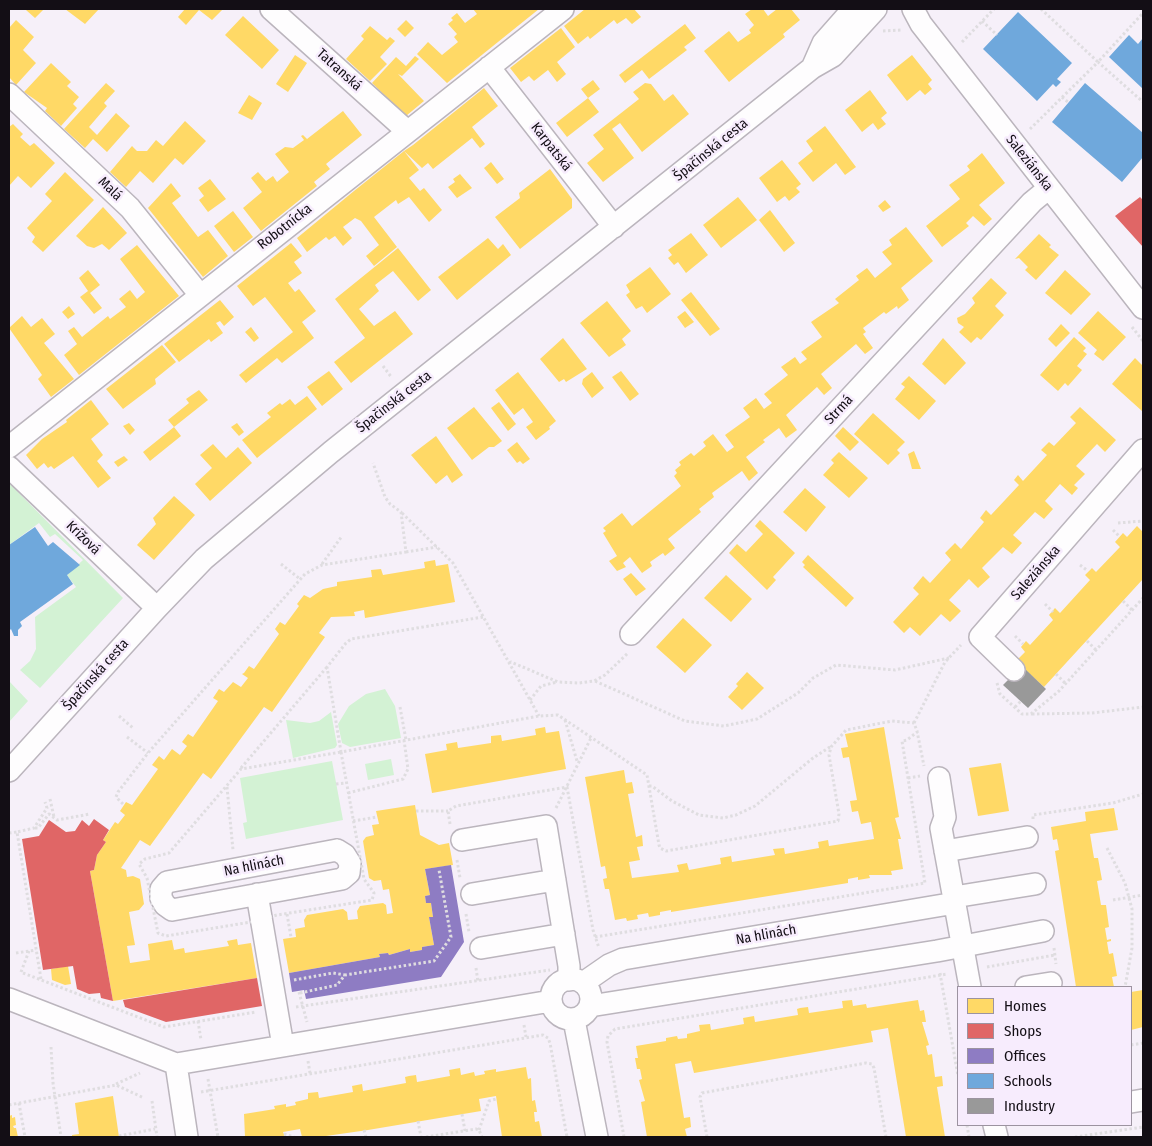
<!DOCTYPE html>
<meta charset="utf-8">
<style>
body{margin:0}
#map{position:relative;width:1152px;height:1146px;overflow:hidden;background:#f6f0f9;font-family:"Fira Sans Condensed",sans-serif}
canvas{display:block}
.frame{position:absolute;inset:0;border:10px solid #130e15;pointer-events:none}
.legend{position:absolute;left:957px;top:986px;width:175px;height:140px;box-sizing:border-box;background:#f7ecfd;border:1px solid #9c93a0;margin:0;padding:6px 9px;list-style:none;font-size:15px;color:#130e15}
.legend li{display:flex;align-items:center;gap:10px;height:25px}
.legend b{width:25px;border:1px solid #9c93a0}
</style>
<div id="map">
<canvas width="1152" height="1146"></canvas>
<div class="frame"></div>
<ul class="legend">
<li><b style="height:14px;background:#ffd966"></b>Homes</li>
<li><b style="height:14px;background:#e06666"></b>Shops</li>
<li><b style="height:14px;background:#8e7cc3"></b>Offices</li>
<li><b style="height:14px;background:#6fa8dc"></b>Schools</li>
<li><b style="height:14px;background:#999"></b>Industry</li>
</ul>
</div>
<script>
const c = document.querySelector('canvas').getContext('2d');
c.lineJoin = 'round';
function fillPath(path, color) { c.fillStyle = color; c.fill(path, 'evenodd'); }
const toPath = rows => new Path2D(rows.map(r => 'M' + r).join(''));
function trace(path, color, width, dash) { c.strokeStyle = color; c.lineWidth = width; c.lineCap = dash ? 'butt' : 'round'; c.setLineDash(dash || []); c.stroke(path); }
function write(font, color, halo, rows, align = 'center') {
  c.font = font + ' "Fira Sans Condensed",sans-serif'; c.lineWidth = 5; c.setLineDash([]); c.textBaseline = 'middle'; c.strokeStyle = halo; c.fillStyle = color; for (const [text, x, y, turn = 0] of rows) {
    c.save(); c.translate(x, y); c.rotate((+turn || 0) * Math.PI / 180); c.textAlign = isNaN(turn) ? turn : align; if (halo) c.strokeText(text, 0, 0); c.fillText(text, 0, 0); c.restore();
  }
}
fillPath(toPath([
 [9,483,123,598,40,688,20,670,30,661,36,649,35,617,76,587,67,575,83,560,55,534,50,537,39,523,9,545],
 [9,681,28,701,9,722],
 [385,689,395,706,401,738,350,747,342,743,338,724,349,706,366,694],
 [331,712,337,745,335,748,293,758,286,720,310,723,319,721],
 [391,759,394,775,368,780,365,764],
 [332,761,343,820,246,839,243,823,247,822,240,778]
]), '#d3f2d4');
fillPath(toPath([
 [28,9,44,9,35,18,26,10],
 [65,9,99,9,85,24],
 [185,9,223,9,212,20,199,10,186,25,178,17],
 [473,9,539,9,447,83,417,54,428,42,442,55,458,42,454,37,457,34,448,24,453,20,451,18,457,13,465,23,477,14],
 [585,9,634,9,641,17,632,24,626,18,617,24,614,20,590,39,588,36,578,44,564,26],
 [752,9,763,9,768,16,777,9,791,9,800,20,783,34,785,37,729,82,704,51,729,31,738,42,751,33,749,30,754,25,745,14],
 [243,16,279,50,262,69,225,35],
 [16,20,34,37,23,50,36,63,16,85,9,77,9,28],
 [406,20,414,28,405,37,397,29],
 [685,24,696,38,684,47,687,50,649,79,642,70,625,83,619,75],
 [370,26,387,40,390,37,395,41,380,57,387,64,370,81,346,59,364,39,361,36],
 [561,28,575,47,557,62,566,74,557,82,548,70,534,81,529,76,521,82,510,68],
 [295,55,307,63,288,92,276,84],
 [912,55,932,80,928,84,932,89,925,95,920,90,907,101,887,75],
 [415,56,419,59,402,76,398,74,424,101,406,116,372,83,396,57,406,66],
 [51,63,71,82,67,86,79,97,73,104,77,108,61,126,45,111,47,108,24,92],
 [593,80,600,89,588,98,581,89],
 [106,83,115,91,104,103,107,106,89,127,97,135,116,113,130,126,107,152,93,139,85,148,64,129],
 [645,83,651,84,664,101,673,94,689,114,642,152,620,123,612,129,634,158,603,182,587,163,604,149,593,135,639,99,633,92],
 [484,88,498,106,472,127,485,144,480,148,472,138,433,169,428,163,422,168,404,151,419,170,409,178,420,191,424,188,442,210,429,222,409,197,398,204,396,200,374,217,397,247,374,266,366,256,379,245,361,221,355,218,343,227,352,238,343,246,335,236,329,240,326,237,307,252,297,238,354,191,404,151,413,145],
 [870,90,887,113,881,118,886,124,878,130,873,123,862,132,845,110],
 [249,95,262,103,252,120,238,113],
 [588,98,599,112,567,137,556,123],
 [343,111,362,135,326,164,330,169,314,182,317,186,261,231,243,208,262,192,251,178,258,172,266,181,273,176,277,182,289,172,275,154,285,147,293,148,304,140,301,136,303,135,307,139],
 [185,121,206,141,183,165,175,158,153,183,140,171,126,187,110,172,132,146,137,151,147,151,156,140,163,146],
 [13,124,23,134,20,137,30,146,34,143,55,163,31,188,18,176,9,186,9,127],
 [825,126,856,167,845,175,836,163,813,182,798,163,813,151,806,141],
 [982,153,1005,183,979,205,992,219,984,226,973,216,966,223,969,226,942,247,926,226,960,199,949,185,970,170,967,166],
 [782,160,801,184,796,188,800,192,789,201,785,196,777,202,759,178],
 [491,162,504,179,497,184,484,168],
 [550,169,572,199,572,208,520,249,495,217,520,198,519,193],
 [65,172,94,200,43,252,32,242,35,237,27,228,52,201,45,194],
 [460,174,472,188,457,198,448,187,455,182,453,179],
 [210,179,226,199,208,212,199,200,204,196,198,188],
 [171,183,181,196,172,203,198,237,208,230,228,256,203,277,148,208],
 [738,197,757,220,721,248,703,225],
 [885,200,891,207,883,212,878,206],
 [103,207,127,233,109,250,102,244,94,248,87,246,76,236],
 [770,210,795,243,784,252,759,220],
 [233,211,253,237,234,252,214,226],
 [906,227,933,261,901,288,909,300,898,309,897,306,886,314,884,312,863,328,866,332,863,334,873,348,865,354,856,344,821,374,832,388,824,395,817,387,786,415,797,430,786,438,779,428,763,440,765,442,746,457,758,473,749,481,742,471,712,493,714,497,699,509,701,512,668,539,675,548,665,556,663,553,650,562,652,566,642,573,630,557,623,563,626,567,617,571,609,561,617,556,603,533,606,531,603,528,622,513,632,526,681,486,674,476,677,473,675,470,681,465,679,462,691,453,694,456,706,446,703,442,713,434,727,452,734,447,725,435,750,417,743,408,756,398,764,409,772,403,764,394,788,375,781,367,795,357,800,364,807,359,801,352,822,337,811,322,839,303,835,299,859,280,856,276,867,268,875,278,892,264,882,252,892,245,889,240],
 [691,233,708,255,686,273,678,262,674,265,668,258,672,255,668,250],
 [1039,234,1051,245,1049,247,1059,255,1036,280,1025,270,1028,267,1019,258,1015,259],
 [488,238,498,249,503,244,511,255,457,300,438,277],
 [291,243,302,256,294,262,302,273,288,283,295,292,299,289,316,311,302,322,314,338,282,363,277,358,246,383,239,375,293,332,265,297,253,306,237,286],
 [137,245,179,296,79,375,64,355,77,344,68,331,74,327,82,337,108,316,110,319,126,307,119,299,130,290,137,299,145,292,120,259],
 [398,248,431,290,418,301,393,271,375,285,379,291,359,309,374,326,395,311,413,334,351,383,334,362,365,338,335,299],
 [650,267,671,294,647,313,642,306,636,309,626,295,630,292,626,285],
 [88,270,100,285,90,293,102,308,94,314,80,297,88,291,79,278],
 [1065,270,1091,294,1071,315,1045,293],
 [991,278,1007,293,995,306,1004,315,981,340,977,337,971,343,959,332,964,327,958,323,957,318,965,314,975,303,972,298],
 [691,292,720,329,710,336,681,300],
 [220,300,234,317,224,326,220,321,216,323,223,333,211,342,209,339,179,362,164,344],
 [607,301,631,331,622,339,626,345,609,357,580,323],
 [69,306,75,314,68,319,62,312],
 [685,311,694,322,685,328,677,317],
 [1098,311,1126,337,1103,361,1094,354,1097,350,1078,333],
 [22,316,31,327,42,318,55,334,44,343,74,379,51,397,38,379,42,375,9,328],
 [1061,324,1070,333,1056,347,1048,339],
 [251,327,259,338,254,342,245,332],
 [1074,337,1086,348,1083,351,1087,354,1077,366,1082,370,1068,386,1065,383,1058,391,1040,375],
 [563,338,587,369,566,382,564,379,559,382,540,359],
 [943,338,966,363,945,385,922,364],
 [162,345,176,362,155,379,156,384,123,409,106,389],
 [1135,358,1143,366,1142,411,1112,384],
 [329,371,343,389,322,406,307,387],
 [621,371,639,394,630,401,612,377],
 [518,372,556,421,549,427,550,429,536,440,526,427,533,422,523,408,514,415,495,390],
 [592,372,604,388,592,398,582,384,583,379],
 [909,376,936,401,919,420,895,399,905,387,901,384],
 [199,390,208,400,174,427,168,420,189,403,186,399],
 [307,396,317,409,257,458,242,440,271,417,267,413,280,403,282,405,290,399,295,405],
 [91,400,109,424,91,439,103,455,97,461,111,478,98,488,73,456,54,469,51,466,48,468,44,463,37,469,26,455,42,439,67,422,66,420],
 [499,402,516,424,508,431,491,408],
 [474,407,502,441,494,447,489,447,472,460,447,428],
 [1080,407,1116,440,1105,452,1097,444,1076,466,1085,474,1074,485,1078,488,1072,495,1060,484,1045,501,1053,509,1044,519,1035,512,1013,535,1022,543,1012,554,1003,547,982,568,990,577,978,588,969,579,949,600,961,611,950,622,941,614,920,636,910,627,904,633,893,622,919,594,913,588,923,576,930,583,951,560,945,553,955,543,961,549,984,522,980,518,986,510,991,515,1019,485,1014,480,1018,475,1023,481,1047,455,1041,450,1049,442,1054,446,1076,423,1070,417],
 [873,413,905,442,897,450,900,453,888,465,854,434],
 [129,423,135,430,130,435,123,426],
 [237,423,244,432,239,436,231,427],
 [174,427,181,436,150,461,143,452],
 [843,427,859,442,850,451,835,436],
 [436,436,463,475,452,483,447,475,436,484,411,455],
 [517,442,530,459,523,464,520,461,517,463,507,450],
 [213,444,226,458,238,447,252,463,210,501,195,484,212,468,200,455],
 [914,451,921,469,912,469,908,454],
 [839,452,868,478,849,498,823,475,834,463,831,460],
 [124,456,128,460,118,467,114,462],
 [805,488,826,507,806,532,783,512],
 [174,496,195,515,154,560,137,545,156,524,153,518],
 [760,520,795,553,773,577,776,580,767,590,729,553,737,544,746,552,763,534,755,526],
 [1137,526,1143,532,1143,579,1044,687,1016,661,1025,652,1021,647,1026,641,1030,645,1053,620,1049,615,1055,608,1060,613,1090,580,1085,575,1092,568,1096,572,1120,547,1115,542,1123,533,1127,537],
 [808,555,854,598,846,607,803,567,805,565,802,562],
 [435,560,436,566,448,564,455,602,365,618,364,610,354,612,355,616,331,617,319,633,325,637,272,712,264,707,211,779,203,773,150,846,140,840,121,868,126,870,127,877,133,876,140,879,144,904,139,910,129,912,135,945,127,946,130,963,150,960,148,944,172,940,174,950,184,948,185,953,229,946,227,941,237,939,238,945,251,943,257,978,113,1001,90,871,94,870,97,855,106,842,103,840,115,822,118,824,125,815,120,811,126,802,132,805,158,769,152,765,159,756,164,760,172,749,180,755,187,746,182,742,188,734,193,737,218,701,213,698,219,689,224,692,233,682,241,687,248,678,242,674,244,673,249,666,254,669,279,634,275,629,280,622,285,625,299,606,297,604,304,595,310,598,323,589,337,586,337,582,372,577,371,570,381,569,383,575,425,568,424,562],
 [631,573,646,589,636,596,623,579],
 [726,575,752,599,731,622,704,598],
 [683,618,712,645,685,673,656,647],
 [747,672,764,688,742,710,728,697,738,686,736,684],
 [545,727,546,733,559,731,566,769,432,793,425,754,447,750,446,744,457,742,458,748,491,743,491,736,501,735,502,741,536,735,535,729],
 [884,727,899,817,895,818,901,839,898,839,903,869,891,871,892,875,869,875,870,878,858,880,858,877,848,879,848,883,671,912,671,910,660,912,660,915,649,917,648,913,637,915,638,919,627,921,626,918,615,920,609,889,605,889,603,879,607,878,605,866,601,867,585,777,624,770,626,783,632,782,634,793,628,794,636,837,642,835,643,846,637,847,640,860,629,862,632,878,679,872,677,865,687,863,689,870,721,864,720,858,731,856,732,862,775,855,773,849,784,848,785,854,819,848,818,842,828,840,829,846,874,839,871,822,861,824,858,811,852,812,850,801,857,800,849,757,843,758,841,748,848,747,845,734],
 [1001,763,1009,811,978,816,969,768],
 [415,805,420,835,439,845,449,843,453,865,425,869,430,895,425,896,426,903,431,903,433,917,429,917,434,945,422,947,422,950,410,952,410,949,389,955,388,953,379,954,380,957,289,973,283,939,296,937,295,929,305,927,304,920,307,915,343,909,347,912,348,920,358,919,357,911,360,906,383,903,386,905,387,914,393,913,389,889,383,890,381,880,374,881,369,878,363,841,366,837,374,835,372,825,379,824,376,811],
 [1114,808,1118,830,1090,834,1094,858,1098,858,1102,880,1097,881,1101,905,1106,905,1109,927,1105,928,1107,940,1111,939,1111,941,1107,942,1109,954,1113,953,1117,976,1112,977,1114,987,1076,987,1055,851,1059,850,1057,839,1053,840,1051,827,1086,821,1085,812],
 [68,966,71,984,65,985,52,980,51,969],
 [1143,990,1143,1027,1131,1030,1131,992],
 [852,1000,853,1006,866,1004,867,1008,918,1000,920,1011,924,1010,926,1022,922,1022,929,1045,926,1046,928,1055,932,1054,935,1077,942,1076,943,1086,937,1087,945,1137,906,1137,888,1028,871,1031,873,1042,694,1073,691,1061,675,1064,684,1118,690,1117,691,1127,685,1129,687,1137,647,1137,641,1102,645,1101,639,1080,642,1079,640,1069,637,1069,635,1058,638,1058,636,1046,666,1041,666,1038,677,1036,678,1039,687,1038,687,1034,700,1031,699,1025,710,1024,711,1030,744,1024,743,1018,754,1016,755,1022,798,1015,797,1009,800,1008,808,1007,809,1013,843,1008,842,1001],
 [526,1067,528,1079,531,1078,532,1101,535,1100,537,1112,534,1112,535,1122,539,1121,542,1137,502,1137,496,1096,479,1099,481,1111,368,1130,319,1137,302,1137,300,1129,283,1132,285,1137,245,1137,244,1114,275,1109,274,1106,286,1104,286,1107,296,1105,295,1102,308,1099,308,1093,318,1092,319,1098,353,1092,352,1086,362,1084,363,1091,406,1083,405,1077,409,1076,416,1075,417,1082,450,1076,449,1070,460,1068,461,1075,474,1072,475,1076,485,1074,484,1071,496,1069,496,1072],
 [113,1096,119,1137,72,1137,72,1135,79,1134,75,1103],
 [12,1115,12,1118,15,1117,16,1125,13,1126,14,1128,16,1128,18,1137,9,1137,9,1116]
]), '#ffd966');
fillPath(toPath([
 [1140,197,1143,200,1143,247,1115,216],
 [94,819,109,830,103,840,106,842,97,855,94,870,90,871,113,1001,101,998,100,993,89,994,77,989,73,966,43,970,22,839,39,836,49,820,66,832,75,831,82,820,89,826],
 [257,978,262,1006,166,1022,125,1007,123,1000]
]), '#e06666');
fillPath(toPath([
 [451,865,464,942,441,977,306,999,304,990,292,992,289,973,380,957,379,954,388,953,389,955,410,949,410,952,422,950,422,947,434,945,429,917,433,917,431,903,426,903,425,896,430,895,425,869]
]), '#8e7cc3');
fillPath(toPath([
 [1018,12,1072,63,1057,79,1061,82,1056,87,1053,84,1037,101,983,49],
 [1129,35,1138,44,1143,38,1143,89,1109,57],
 [1085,83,1143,133,1143,157,1122,182,1052,122],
 [35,527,48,546,53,542,80,565,67,575,73,584,20,622,22,626,18,630,18,636,14,636,11,629,9,631,9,545]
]), '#6fa8dc');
fillPath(toPath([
 [1022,666,1046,689,1028,708,1003,685]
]), '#999');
const minor = toPath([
 [271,9,407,131],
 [913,9,921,24,1143,308],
 [489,67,614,227],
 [812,68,823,43,853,9],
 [9,94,130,208,200,295],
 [9,447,563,9],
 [9,467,157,608],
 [631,634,1032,202,1049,188],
 [1014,670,980,637,1143,450],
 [9,771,157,608,204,559,331,452,812,68,833,56,876,9],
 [939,778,945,817,941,828,970,987],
 [462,840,546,826,569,966,569,980],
 [337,850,345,855,350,863,349,873,342,879,172,910,165,905,161,898,161,889,167,882,337,850],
 [945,851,1027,837],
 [257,894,283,1046],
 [472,894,555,880],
 [954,897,1035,884],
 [481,948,564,934],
 '551 999a20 20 0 1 1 40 0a20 20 0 1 1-40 0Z',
 [583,983,609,965,623,959,955,903],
 [1026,987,1051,983],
 [9,999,176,1064,551,1001],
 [590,1006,937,951,1043,931],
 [574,1020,597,1137],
 [176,1064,187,1137],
 [1131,1102,1143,1100],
 [994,1125,997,1137]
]);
trace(minor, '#bbb5bd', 24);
trace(toPath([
 [1041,9,1098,62,1143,13],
 [982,21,997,35],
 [883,31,902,30],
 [962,42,994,9],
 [1062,97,1069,103],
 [1030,129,1098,62,1143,102],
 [1132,327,1143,341],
 [383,366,392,378],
 [402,513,453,563,539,716],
 [1118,523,1143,521],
 [1113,530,1120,537],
 [406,552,437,547],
 [281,564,300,579],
 [322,564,342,536],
 [1080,565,1088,571],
 [1123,601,1132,610],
 [1045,604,1053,612],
 [483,617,351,639,346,643,327,667,341,752,539,716,558,715,647,775,659,845,660,848,666,851,838,821,839,814,829,755,831,747,846,730,892,721,914,723,917,731,924,766],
 [1015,636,1023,644],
 [1087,641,1096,650],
 [509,663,511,662,558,682,579,683,594,681,605,675,628,653],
 [1056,674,1065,683],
 [595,681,685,721,724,726,757,719,798,693,813,678,836,665,895,670,949,658],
 [997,683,1000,694,1022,714,1031,714,1059,691,1143,598],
 [530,700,541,686,557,682],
 [400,707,406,740],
 [1015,707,1021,701],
 [1032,714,1092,713,1143,707],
 [119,716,133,728],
 [565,720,577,761],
 [914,723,945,662,961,645],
 [127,737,148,753],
 [341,752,364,879,374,893,372,900,277,915,251,922,166,936,158,933,147,878,139,864,145,859,169,853,241,769,341,752],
 [241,768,327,667],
 [908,778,920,776],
 [336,784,346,783],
 [649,786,652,786,672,801,699,815,723,818,736,815,755,806,813,758,830,747],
 [227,787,233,850],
 [348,793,403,779,408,769,404,740],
 [50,799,54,817],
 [123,804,116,797,118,792,148,753,305,574,322,565,406,552,401,512,390,504,385,497,373,463],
 [556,808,591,738],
 [416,811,448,811],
 [1033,819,1033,815,1113,803,1143,794],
 [353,821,377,817],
 [450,824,448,811,456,806,567,787,593,930,599,948],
 [35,828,38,828,49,814,57,820,90,814],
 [9,833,17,832],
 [1107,848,1125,883,1132,909,1132,948,1125,987],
 [457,860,460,878],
 [1113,900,1143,895],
 [287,914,291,937],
 [466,914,469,932],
 [595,937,925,883,902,741,907,740,917,732],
 [1054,948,1056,964],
 [16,953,36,950],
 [987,967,1055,955],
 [476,968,478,982],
 [21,972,29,951],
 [23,973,164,1027,256,1012],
 [940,973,958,1076],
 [41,979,17,832,34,828,47,808,45,802],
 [294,980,333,973,345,975],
 [299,992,307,1022],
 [300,993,337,985,345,975,434,961,451,937,439,870],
 [296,1007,550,970],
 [198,1021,201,1040],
 [524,1025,526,1037],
 [1131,1045,1143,1043],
 [51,1047,53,1083,61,1137],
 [308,1061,310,1073],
 [208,1079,218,1137],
 [116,1084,140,1073],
 [201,1092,543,1035,548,1038,550,1043,567,1137],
 [152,1101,157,1137],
 [19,1103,25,1137],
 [9,1105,116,1085,144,1098],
 [462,1114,465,1131],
 [418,1121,421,1137],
 [967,1125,969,1137],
 [364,1130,366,1137],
 [479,1130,489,1101,496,1099],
 [284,1134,294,1137],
 [119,1136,155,1129],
 [426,1137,476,1129,479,1130,482,1137],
 [624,1137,607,1042,608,1036,615,1029,947,974],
 [707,1137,700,1097,702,1093,866,1063,872,1064,874,1068,886,1137],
 [1075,1137,1143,1127]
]), '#dfdde0', 3, [2.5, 2.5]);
trace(minor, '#fefdfe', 21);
write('14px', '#130e15', '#f7ecfd', [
 ["Tatranská",339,70,42],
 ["Karpatská",551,147,52],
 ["Špačinská cesta",711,150,-39],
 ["Saleziánska",1029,163,52],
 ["Malá",110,189,44],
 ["Robotnícka",285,227,-38],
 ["Špačinská cesta",394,402,-38],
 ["Strmá",839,410,-47],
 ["Krížová",83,538,44],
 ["Saleziánska",1036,573,-49],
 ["Špačinská cesta",96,675,-48],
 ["Na hlinách",254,866,-11],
 ["Na hlinách",766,935,-10]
]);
</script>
